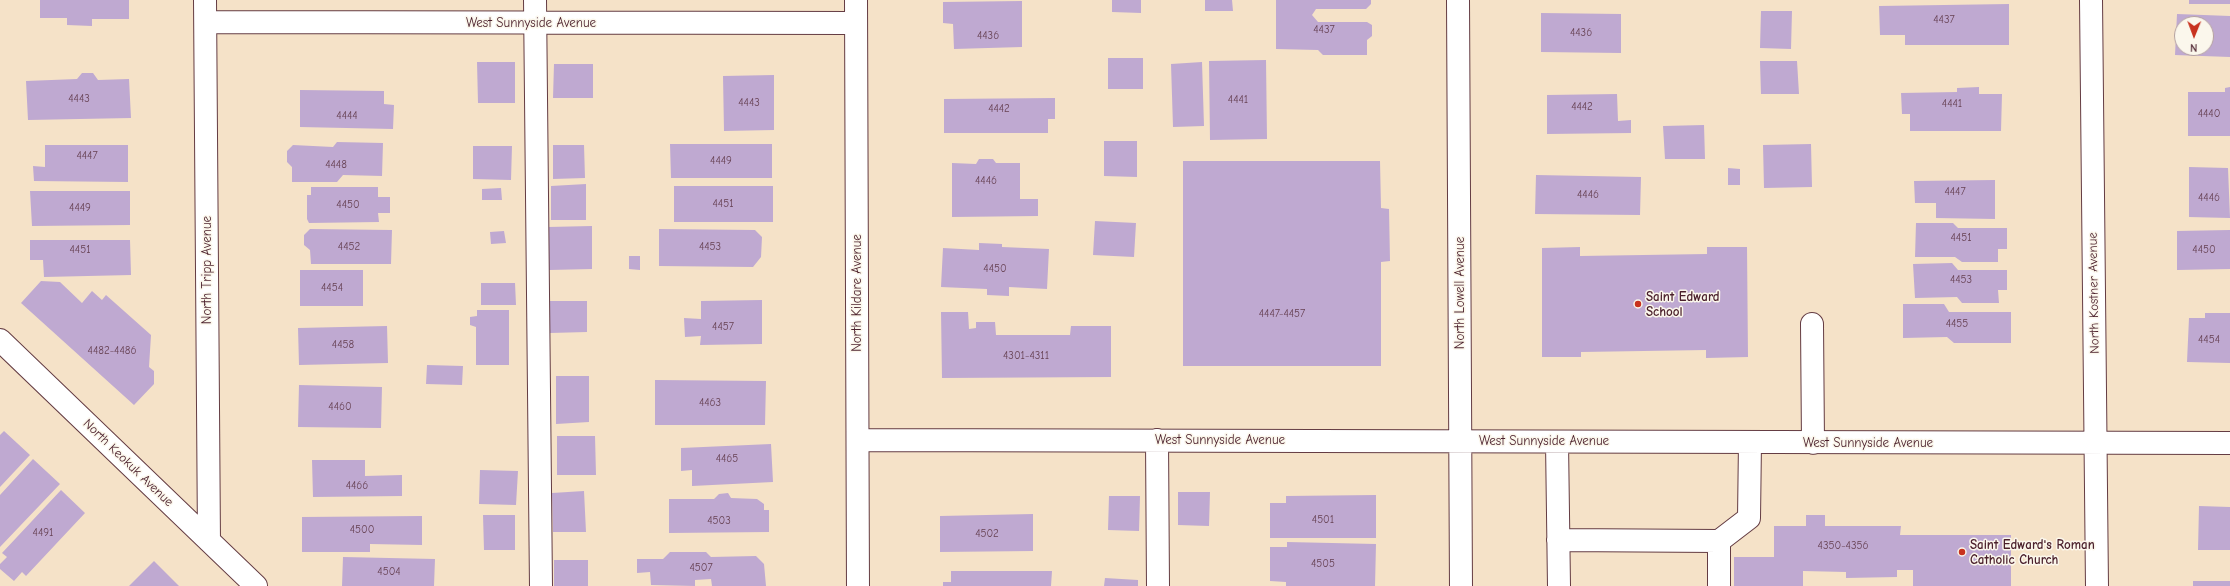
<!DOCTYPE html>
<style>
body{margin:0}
#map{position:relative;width:2230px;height:586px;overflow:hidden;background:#f5e2c8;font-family:"Comic Neue",sans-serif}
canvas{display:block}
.north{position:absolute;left:2174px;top:16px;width:40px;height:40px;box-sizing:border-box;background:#fbf7ec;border:1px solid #b4a19f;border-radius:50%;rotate:181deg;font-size:11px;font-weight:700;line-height:16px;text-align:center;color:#4a1f2b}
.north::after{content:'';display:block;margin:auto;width:14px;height:18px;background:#c8321e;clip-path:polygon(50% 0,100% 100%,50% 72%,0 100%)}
</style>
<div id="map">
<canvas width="2230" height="586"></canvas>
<div class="north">N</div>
</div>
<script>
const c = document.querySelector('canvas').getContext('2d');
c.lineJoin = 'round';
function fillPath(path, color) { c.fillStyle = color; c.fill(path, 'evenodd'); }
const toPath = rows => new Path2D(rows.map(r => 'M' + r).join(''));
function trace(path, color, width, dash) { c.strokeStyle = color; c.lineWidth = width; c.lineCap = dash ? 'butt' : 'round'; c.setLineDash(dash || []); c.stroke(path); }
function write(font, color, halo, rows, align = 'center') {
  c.font = font + ' "Comic Neue",sans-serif'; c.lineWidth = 3; c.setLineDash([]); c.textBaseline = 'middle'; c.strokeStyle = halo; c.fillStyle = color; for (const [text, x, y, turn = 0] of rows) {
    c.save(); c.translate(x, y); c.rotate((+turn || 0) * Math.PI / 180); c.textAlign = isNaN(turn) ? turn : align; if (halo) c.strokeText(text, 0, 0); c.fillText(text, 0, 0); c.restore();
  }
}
fillPath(toPath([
 [40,0,129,0,129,19,92,19,92,26,67,25,67,18,40,18],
 [1112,0,1141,0,1141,13,1112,12],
 [1205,0,1232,0,1233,11,1205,11],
 [1276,0,1371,0,1371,4,1366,9,1316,9,1312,15,1318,22,1367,22,1372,25,1372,36,1367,40,1367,55,1323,55,1318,50,1276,49],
 [2189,0,2230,0,2230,4,2189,4],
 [1022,1,1022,47,954,49,953,24,943,23,943,2],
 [2009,4,2009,45,1905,45,1905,35,1880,35,1879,6],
 [1761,11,1792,11,1791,49,1760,48],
 [1541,13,1621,14,1621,53,1541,52],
 [2177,14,2230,16,2230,57,2175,55],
 [2182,24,2206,24,2206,48,2182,48],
 [1108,58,1143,58,1143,89,1108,89],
 [1266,60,1267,139,1210,140,1209,61],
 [1760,61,1797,61,1799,94,1761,94],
 [477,62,515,62,515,103,478,103],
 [1202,62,1204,126,1173,127,1171,64],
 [554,64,593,64,593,98,553,98],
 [82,73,93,73,98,80,129,79,131,118,28,120,26,81,77,79],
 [774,75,774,130,724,131,723,76],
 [1979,87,1979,94,2002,94,2001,131,1910,131,1910,114,1902,114,1901,93,1957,92,1957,88],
 [2230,87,2230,136,2188,136,2188,92,2225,92,2225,88],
 [300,90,384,91,384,104,394,105,393,129,300,127],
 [1617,94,1618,121,1631,120,1631,133,1547,134,1547,95],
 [1055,98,1055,119,1048,119,1048,133,944,133,944,99],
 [1704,125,1705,159,1665,159,1663,126],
 [1104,141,1137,141,1137,177,1104,176],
 [337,142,383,143,382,176,343,175,337,182,292,182,292,167,287,162,287,151,293,145,333,147],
 [670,144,772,144,772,178,671,178],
 [1811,144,1812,187,1764,188,1763,145],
 [45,145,128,145,128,182,34,181,33,166,45,167],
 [553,145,584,145,585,178,553,179],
 [473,146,512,146,511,180,473,179],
 [979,159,993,159,996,163,1020,163,1020,199,1038,199,1038,216,952,217,952,163,976,164],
 [1183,161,1380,161,1381,208,1389,209,1390,261,1381,262,1381,366,1183,366],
 [2189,167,2228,168,2230,218,2189,217],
 [1728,168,1740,169,1740,185,1728,185],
 [1536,175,1641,177,1640,215,1535,214],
 [1995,180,1995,219,1936,218,1936,203,1915,203,1914,181],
 [586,184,586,220,551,220,551,186],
 [674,186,773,186,773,222,674,222],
 [311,187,378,187,378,197,390,197,390,213,378,213,379,222,309,223,307,219,307,195,311,195],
 [501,188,502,200,482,200,482,189],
 [30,191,130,191,130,225,32,226],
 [1095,221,1136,223,1134,257,1093,255],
 [1916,223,1953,223,1958,228,2007,228,2007,249,1998,249,1998,262,1962,262,1955,257,1915,257],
 [592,226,592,269,549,270,548,227],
 [310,229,392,230,391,264,311,264,310,250,304,245,304,235],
 [659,229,755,230,762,237,761,257,753,267,659,266],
 [2230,230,2230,269,2177,270,2177,231],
 [504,231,506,243,491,244,490,232],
 [30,240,130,240,131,275,44,277,43,260,30,260],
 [979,243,1002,244,1002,247,1049,249,1047,289,1009,287,1009,296,987,295,987,289,941,287,943,248,979,250],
 [1580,247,1580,256,1707,254,1707,247,1747,247,1748,357,1706,358,1706,350,1581,352,1581,357,1542,357,1542,248],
 [629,256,640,256,640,270,629,269],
 [1952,263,1958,270,2007,270,2007,290,1998,290,1999,303,1962,303,1957,297,1915,298,1913,264],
 [300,270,363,270,363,306,300,306],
 [41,281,60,282,82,303,92,291,102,300,106,295,151,335,149,367,154,371,154,384,134,405,21,303],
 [481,283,515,283,516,305,481,305],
 [762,300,762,344,700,345,701,336,685,337,684,318,701,319,701,301],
 [550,301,587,301,587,332,550,333],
 [1903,304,1944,304,1949,312,2011,312,2011,343,1954,343,1947,337,1903,338],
 [477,310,509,310,509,365,476,365,476,327,470,325,470,317,477,316],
 [941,312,968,312,969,329,976,328,976,322,995,322,996,335,1070,335,1071,326,1111,326,1111,377,942,378],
 [2205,313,2230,313,2230,363,2187,362,2189,318,2205,318],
 [387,326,388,363,299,365,298,328],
 [427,365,463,366,462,385,426,384],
 [556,376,589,376,589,422,556,424],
 [655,380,766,381,765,425,655,425],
 [299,385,382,387,381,428,298,427],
 [4,431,30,455,0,487,0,435],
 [557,436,595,436,596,475,557,475],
 [771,444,773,482,692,486,692,470,681,471,681,448],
 [33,459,60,484,0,547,0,495],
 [312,460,365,460,365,476,402,475,402,496,313,497],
 [480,470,518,471,516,505,479,504],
 [61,490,85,513,26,576,22,572,14,581,0,569,0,564,7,557,2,553],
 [584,491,586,532,553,532,552,493],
 [1178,492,1210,492,1209,526,1178,525],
 [728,493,731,498,757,499,764,504,764,510,769,510,769,532,669,533,669,499,714,499,719,494],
 [1376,495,1376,538,1270,538,1270,503,1286,503,1286,496],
 [1109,496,1140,496,1139,531,1108,530],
 [2199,506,2230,507,2230,550,2198,550],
 [1033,514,1033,551,940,552,940,516],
 [483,515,515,515,515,550,484,550],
 [1806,515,1825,515,1825,526,1901,526,1900,535,2011,535,2011,586,1913,586,1913,570,1897,570,1897,577,1846,578,1846,572,1803,571,1803,586,1734,586,1734,557,1774,557,1774,526,1806,526],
 [422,516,422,545,370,544,370,552,302,552,302,517],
 [1287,542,1376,544,1375,586,1286,586,1286,582,1270,581,1270,547,1287,547],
 [670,552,706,552,711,557,756,556,764,564,766,586,712,586,711,579,695,580,695,586,651,585,650,572,637,573,637,559,663,559],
 [343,557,435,559,434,586,342,586],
 [554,560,588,560,588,586,554,586],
 [154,561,179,586,129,586],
 [951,571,1052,571,1051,586,943,586,943,582,951,582],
 [1105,578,1138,580,1138,586,1104,586],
 [2193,581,2230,581,2230,586,2193,586]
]), '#bfa9d1');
const minor = toPath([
 [205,0,209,541],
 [535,0,541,586],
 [856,0,858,586],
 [1458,0,1461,586],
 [2091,0,2097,586],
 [206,22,856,23],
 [1812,324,1813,443],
 [0,340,256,586],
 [858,440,2230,443],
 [1157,440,1158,586],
 [1557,442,1559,586],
 [1558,540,1719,541],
 [1719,586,1719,541,1749,518,1750,442]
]);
trace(minor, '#643c43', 24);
trace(minor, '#fff', 22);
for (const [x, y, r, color] of [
 [1638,304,4,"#c8321e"],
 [1962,552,4,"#c8321e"]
]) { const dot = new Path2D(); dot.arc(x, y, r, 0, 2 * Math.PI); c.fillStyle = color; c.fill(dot); trace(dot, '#fbf7ec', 1.5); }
write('11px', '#674254', null, [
 ["4437",1944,20],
 ["4437",1324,30],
 ["4436",1581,33],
 ["4436",988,36],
 ["4443",79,99],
 ["4441",1238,100],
 ["4443",749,103],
 ["4441",1952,104],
 ["4442",1582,107],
 ["4442",999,109],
 ["4440",2209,114],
 ["4444",347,116],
 ["4447",87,156],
 ["4449",721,161],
 ["4448",336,165],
 ["4446",986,181],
 ["4447",1955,192],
 ["4446",1588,195],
 ["4446",2209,198],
 ["4451",723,204],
 ["4450",348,205],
 ["4449",80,208],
 ["4451",1961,238],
 ["4452",349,247],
 ["4453",710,247],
 ["4451",80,250],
 ["4450",2204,250],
 ["4450",995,269],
 ["4453",1961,280],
 ["4454",332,288],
 ["4447-4457",1282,314],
 ["4455",1957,324],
 ["4457",723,327],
 ["4454",2209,340],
 ["4458",343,345],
 ["4482-4486",112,351],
 ["4301-4311",1026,356],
 ["4463",710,403],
 ["4460",340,407],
 ["4465",727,459],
 ["4466",357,486],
 ["4501",1323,520],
 ["4503",719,521],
 ["4500",362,530],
 ["4491",43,533],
 ["4502",987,534],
 ["4350-4356",1843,546],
 ["4505",1323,564],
 ["4507",701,568],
 ["4504",389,572]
]);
write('13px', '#4a1f2b', '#fbf7ec', [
 ["West Sunnyside Avenue",531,23],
 ["North Tripp Avenue",207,270,-90],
 ["North Kildare Avenue",857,293,-90],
 ["North Lowell Avenue",1460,293,-90],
 ["North Kostner Avenue",2094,293,-91],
 ["West Sunnyside Avenue",1220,440],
 ["West Sunnyside Avenue",1544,441],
 ["West Sunnyside Avenue",1868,443],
 ["North Keokuk Avenue",128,463,44]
]);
write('bold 13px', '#4a1f2b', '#fbf7ec', [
 ["Saint Edward",1646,297],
 ["School",1646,312],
 ["Saint Edward's Roman",1970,545],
 ["Catholic Church",1970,560]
], 'left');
</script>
